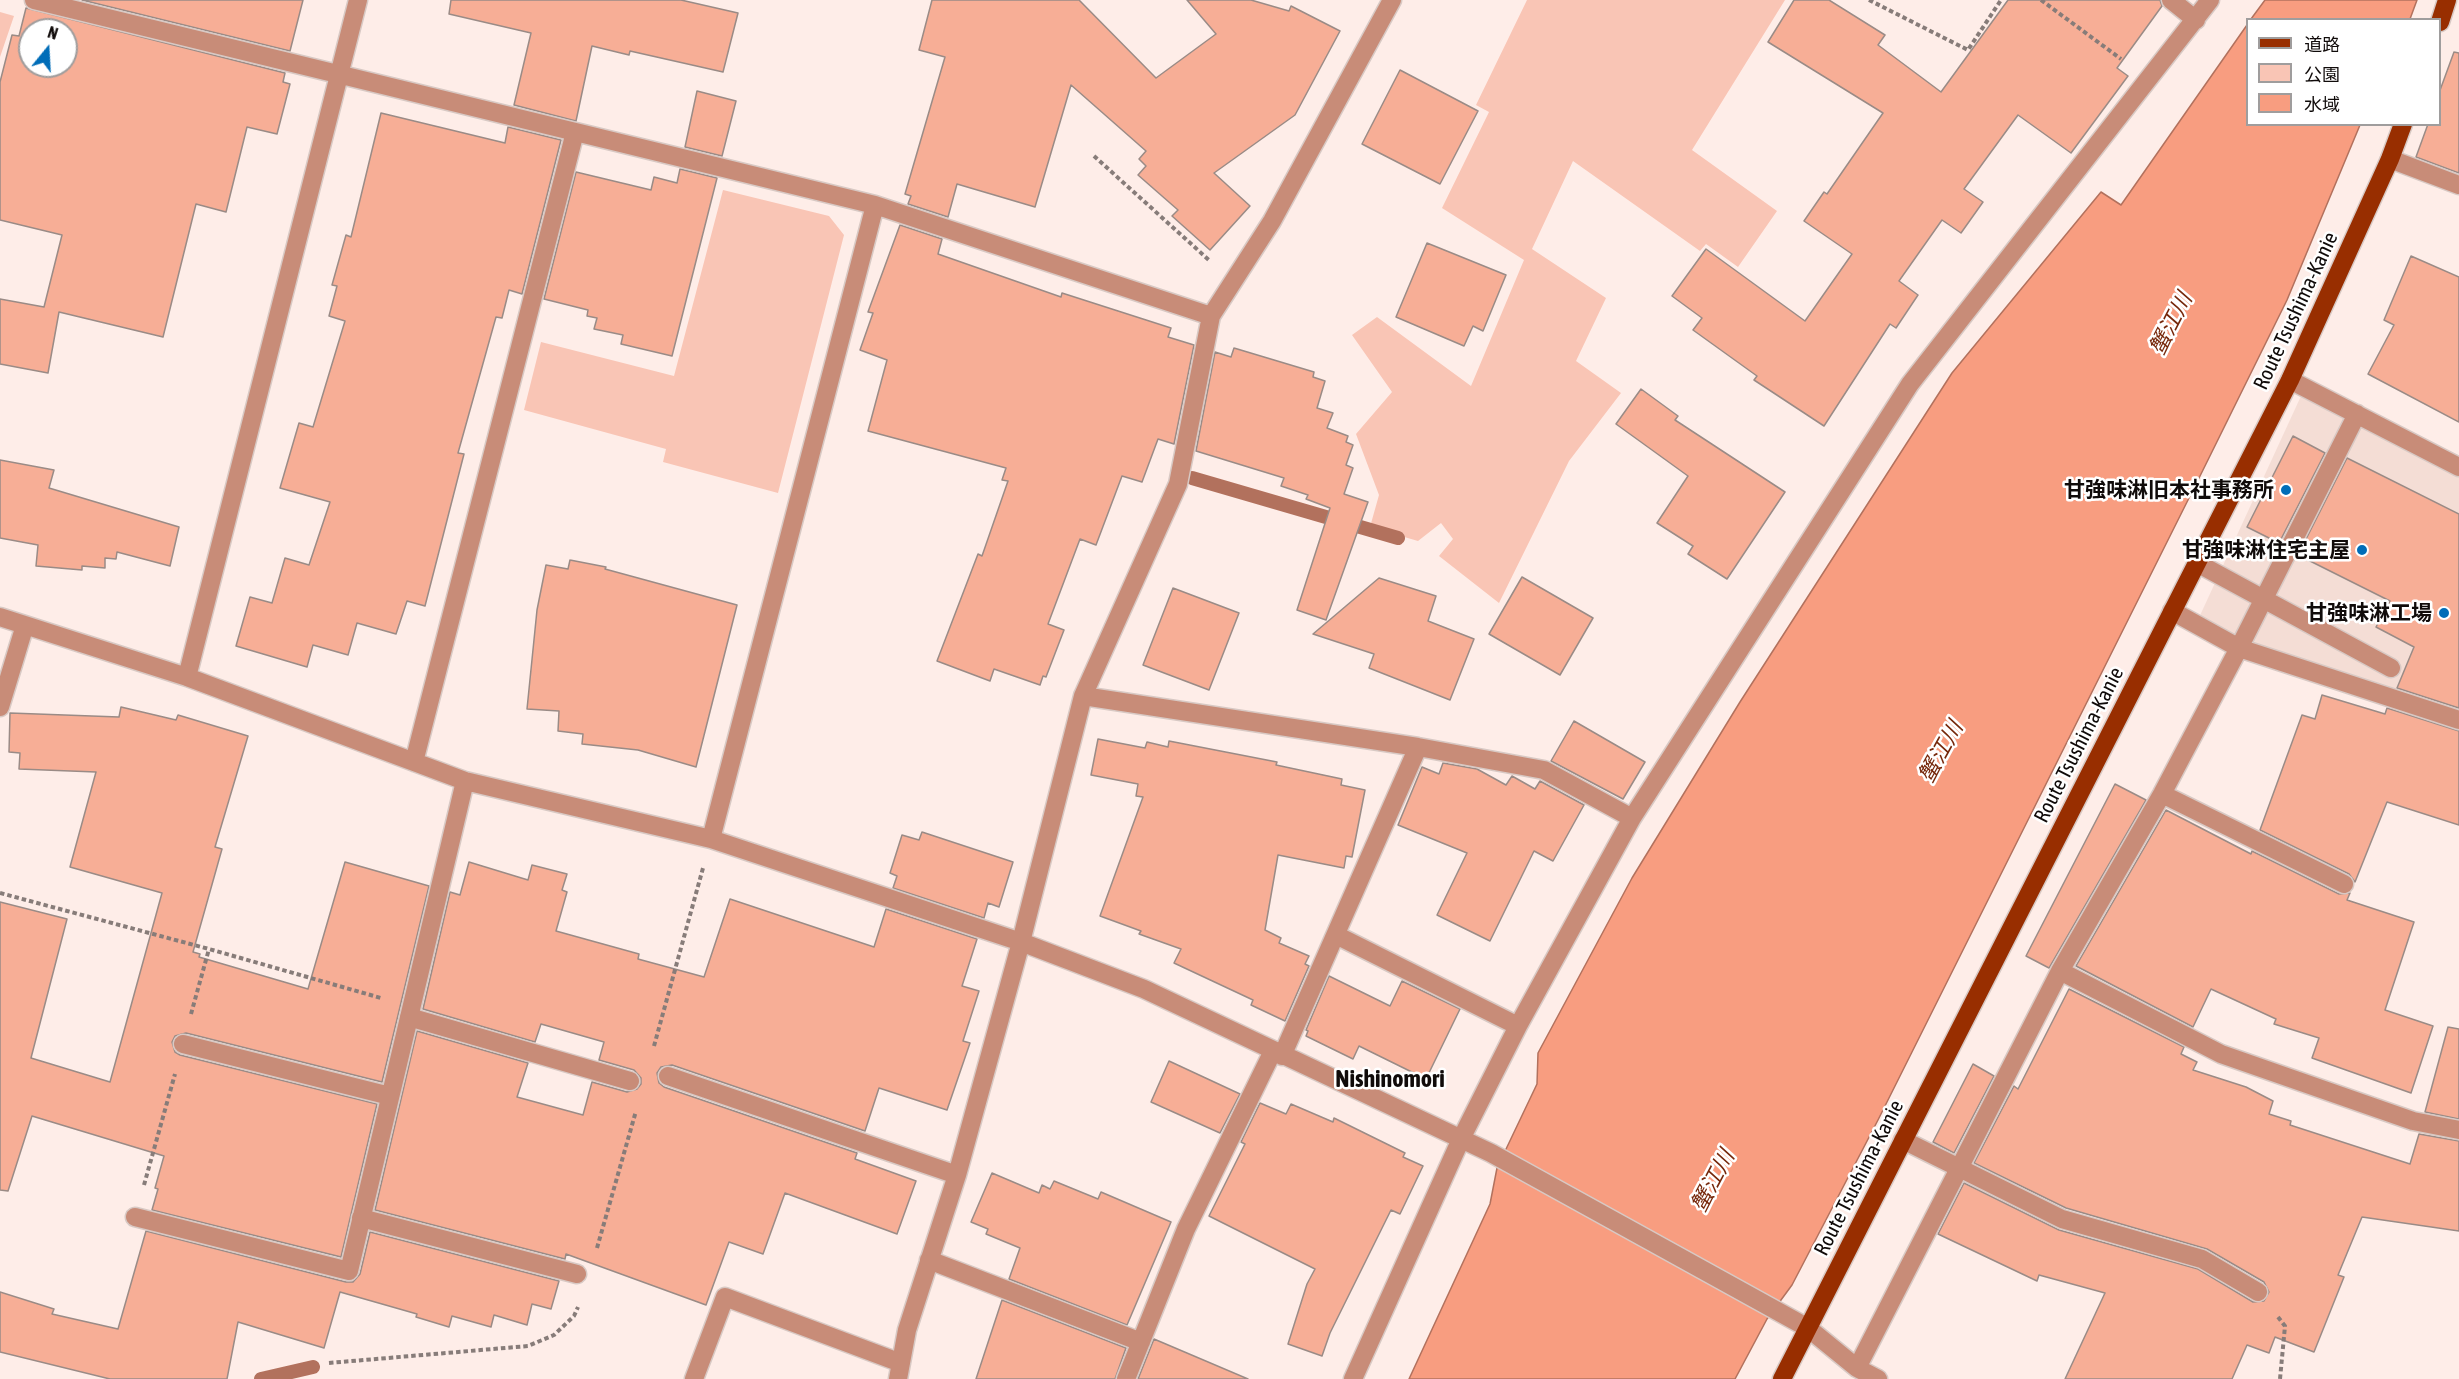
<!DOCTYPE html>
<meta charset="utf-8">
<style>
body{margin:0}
#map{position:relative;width:2459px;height:1379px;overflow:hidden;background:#feede8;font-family:"Asap Condensed","Noto Sans JP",sans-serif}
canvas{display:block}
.legend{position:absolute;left:2246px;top:18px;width:195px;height:108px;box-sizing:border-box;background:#fff;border:2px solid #9f9d9d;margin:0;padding:8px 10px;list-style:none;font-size:18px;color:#100b0a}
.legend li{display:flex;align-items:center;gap:12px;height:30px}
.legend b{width:30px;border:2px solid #9f9d9d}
.north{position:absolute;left:18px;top:18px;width:60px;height:60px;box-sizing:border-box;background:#fff;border:2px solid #9f9d9d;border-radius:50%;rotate:18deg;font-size:16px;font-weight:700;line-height:24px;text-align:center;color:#100b0a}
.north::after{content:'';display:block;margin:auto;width:21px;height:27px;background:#006db8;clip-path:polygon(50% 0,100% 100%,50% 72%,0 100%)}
</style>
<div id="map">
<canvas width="2459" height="1379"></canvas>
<ul class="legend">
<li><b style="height:8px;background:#982e00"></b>道路</li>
<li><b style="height:16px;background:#f9c5b5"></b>公園</li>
<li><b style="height:16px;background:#f89d80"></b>水域</li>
</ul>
<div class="north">N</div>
</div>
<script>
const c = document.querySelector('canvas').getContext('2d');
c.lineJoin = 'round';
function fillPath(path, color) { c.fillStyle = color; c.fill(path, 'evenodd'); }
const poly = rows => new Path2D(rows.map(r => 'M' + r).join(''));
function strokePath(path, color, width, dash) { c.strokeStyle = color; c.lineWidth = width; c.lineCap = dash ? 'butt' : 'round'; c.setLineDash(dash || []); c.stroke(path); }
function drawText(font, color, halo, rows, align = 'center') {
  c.font = font + ' "Asap Condensed","Noto Sans JP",sans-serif'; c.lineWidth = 5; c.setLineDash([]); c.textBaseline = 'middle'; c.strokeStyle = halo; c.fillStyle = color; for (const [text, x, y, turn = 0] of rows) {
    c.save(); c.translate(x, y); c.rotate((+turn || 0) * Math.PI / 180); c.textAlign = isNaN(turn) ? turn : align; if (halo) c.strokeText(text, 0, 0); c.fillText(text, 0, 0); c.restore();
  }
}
const built = poly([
 [2301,396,2459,477,2459,710,2231,639,2197,622]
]);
const green = poly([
 [1527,0,1785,0,1692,150,1777,211,1738,267,1706,244,1700,251,1573,161,1532,249,1606,298,1576,361,1621,393,1569,461,1499,603,1439,556,1453,539,1441,523,1418,541,1370,527,1379,495,1356,434,1392,392,1352,335,1377,317,1471,386,1524,260,1442,208,1489,112,1476,105],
 [0,12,14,16,0,57],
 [723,190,829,216,844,235,778,493,663,462,666,449,524,410,541,342,674,376]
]);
const water = poly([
 [2265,0,2417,0,2410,19,2251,19,2265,0],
 [2247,25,2248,124,2360,125,2287,300,2202,472,1878,1120,1792,1285,1767,1319,1735,1379,1409,1379,1490,1204,1497,1168,1537,1084,1538,1053,1632,878,1740,702,1952,373,2101,192,2121,205,2247,25]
]);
const stream = poly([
 [1192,478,1398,538],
 [261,1379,313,1367]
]);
const building = poly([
 [82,0,303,0,290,51,82,0],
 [451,0,681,0,738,13,723,72,630,51,629,55,592,46,576,121,514,105,531,33,449,14,451,0],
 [932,0,1079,0,1156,78,1216,34,1187,0,1251,0,1289,11,1291,6,1340,31,1295,115,1214,173,1250,206,1210,250,1172,216,1178,210,1138,175,1146,166,1139,159,1146,151,1071,85,1035,207,957,184,948,217,908,204,911,196,905,194,945,57,919,50,932,0],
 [1794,0,1829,0,1885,35,1878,45,1941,92,2008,0,2160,0,2162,6,2117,68,2128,76,2071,153,2018,115,1964,189,1983,202,1961,233,1942,220,1899,281,1918,295,1896,328,1890,324,1824,426,1754,380,1757,376,1693,330,1702,318,1672,296,1706,249,1805,321,1852,254,1804,221,1824,192,1827,194,1883,113,1768,42,1794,0],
 [26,8,285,73,283,82,290,84,277,134,247,127,226,212,196,204,163,337,59,312,48,373,0,364,0,299,44,307,62,235,0,220,0,82,12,35,19,36,26,8],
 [30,30,66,30,66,66,30,66,30,30],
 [2454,52,2459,53,2459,173,2416,157,2428,124,2439,124,2439,93,2454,52],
 [1400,70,1478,111,1440,184,1362,144,1400,70],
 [697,91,736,101,722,156,685,147,697,91],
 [381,113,505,143,508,127,561,140,522,294,509,290,502,318,496,317,458,453,464,454,425,606,407,601,396,634,357,623,348,655,313,645,307,667,236,646,250,597,272,603,285,558,309,565,330,502,280,488,299,423,313,427,345,321,329,316,337,286,332,285,346,235,351,237,381,113],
 [680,169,717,178,672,356,621,344,623,335,594,329,597,318,587,316,588,310,544,299,576,172,651,190,654,177,677,183,680,169],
 [900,225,942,239,938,254,1061,297,1062,293,1171,328,1168,337,1194,345,1174,444,1158,439,1142,482,1122,476,1096,545,1080,539,1048,624,1064,630,1046,677,1043,676,1040,685,994,669,990,681,937,661,978,554,982,556,1008,481,1002,480,1006,468,868,431,887,360,860,350,873,313,868,312,900,225],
 [1427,243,1506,275,1483,331,1473,326,1464,346,1396,317,1427,243],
 [2411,256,2459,277,2459,422,2368,374,2394,325,2384,320,2411,256],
 [1234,348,1314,372,1313,377,1325,381,1317,408,1333,413,1327,428,1348,436,1346,442,1353,445,1346,465,1353,468,1344,494,1368,502,1326,620,1297,610,1330,508,1306,499,1308,495,1281,486,1284,478,1196,451,1215,352,1231,357,1234,348],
 [1641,389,1678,416,1675,420,1785,492,1727,579,1688,554,1693,546,1657,523,1688,476,1616,424,1641,389],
 [2293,436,2325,453,2279,543,2247,527,2293,436],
 [2347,458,2459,514,2459,708,2397,688,2414,647,2376,627,2390,601,2298,555,2347,458],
 [0,460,54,470,49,488,179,527,170,566,117,552,116,559,105,558,105,568,82,566,82,570,36,566,38,545,0,538,0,460],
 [570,560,606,567,605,569,737,605,696,767,638,750,582,744,583,734,558,731,559,711,527,709,537,610,546,565,568,569,570,560],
 [1522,577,1593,618,1560,675,1489,634,1522,577],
 [1379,578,1436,596,1428,621,1474,639,1450,700,1369,668,1374,654,1313,634,1379,578],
 [1173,588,1239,613,1209,690,1143,665,1173,588],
 [2322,695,2385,714,2387,708,2459,731,2459,825,2387,802,2355,882,2349,874,2260,830,2302,715,2315,719,2322,695],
 [121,707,176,720,178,715,248,736,215,847,222,849,193,952,200,954,199,957,308,989,345,862,429,886,382,1082,186,1033,175,1036,172,1042,175,1052,180,1055,377,1104,341,1257,152,1210,158,1189,155,1188,164,1156,32,1116,8,1191,0,1190,0,902,67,919,31,1058,110,1082,162,893,70,867,96,772,19,769,20,753,9,752,10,713,119,717,121,707],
 [1574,721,1645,762,1623,799,1551,761,1574,721],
 [1098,739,1145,748,1147,742,1168,747,1169,741,1277,762,1276,765,1342,779,1341,785,1365,790,1352,857,1346,856,1344,868,1278,855,1265,930,1281,938,1279,943,1309,956,1305,964,1309,966,1285,1021,1251,1005,1253,1000,1174,963,1181,949,1139,934,1141,931,1100,916,1143,797,1136,796,1138,784,1091,775,1098,739],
 [1443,763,1477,769,1506,785,1512,776,1535,789,1540,781,1584,805,1553,861,1534,851,1490,941,1437,915,1467,853,1398,825,1422,767,1439,774,1443,763],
 [2115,784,2146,800,2049,968,2026,956,2115,784],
 [2166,810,2251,854,2252,851,2339,894,2350,893,2347,900,2414,922,2385,1010,2433,1026,2411,1093,2312,1058,2319,1038,2274,1024,2276,1019,2211,989,2193,1027,2076,966,2166,810],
 [922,832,1013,862,999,907,988,903,984,918,893,888,897,876,890,873,902,835,919,840,922,832],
 [469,862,528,880,532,865,567,874,562,890,567,892,556,931,639,954,638,959,704,977,730,899,874,947,886,909,977,939,962,986,979,991,963,1041,970,1043,947,1110,879,1088,865,1131,672,1065,661,1067,657,1073,659,1083,664,1087,857,1153,855,1159,916,1181,897,1234,785,1193,763,1254,729,1242,706,1305,566,1254,565,1259,375,1210,417,1031,528,1063,517,1097,583,1115,592,1082,627,1092,637,1089,641,1084,641,1078,634,1070,599,1060,604,1042,541,1024,535,1042,423,1009,450,892,460,895,469,862],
 [1329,976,1390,1006,1402,981,1460,1009,1426,1079,1359,1046,1353,1059,1306,1036,1308,1031,1306,1030,1329,976],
 [2069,989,2184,1047,2181,1054,2197,1062,2193,1070,2246,1087,2273,1101,2269,1114,2291,1121,2290,1125,2410,1164,2419,1134,2459,1141,2459,1231,2362,1217,2338,1275,2344,1277,2314,1352,2275,1337,2269,1353,2247,1345,2232,1379,2065,1379,2105,1293,2039,1275,2037,1281,1938,1234,1964,1183,2059,1230,2198,1269,2253,1302,2264,1301,2269,1292,2264,1282,2207,1249,2066,1208,1974,1163,2014,1086,2018,1089,2069,989],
 [2448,1027,2459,1029,2459,1119,2425,1112,2448,1027],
 [1169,1061,1240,1094,1220,1133,1151,1102,1169,1061],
 [1973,1064,1994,1076,1954,1153,1933,1142,1973,1064],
 [1260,1103,1286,1114,1291,1104,1333,1122,1334,1118,1405,1153,1403,1157,1423,1166,1400,1214,1391,1210,1330,1333,1322,1356,1288,1344,1307,1284,1315,1269,1209,1216,1245,1144,1241,1142,1260,1103],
 [992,1173,1039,1193,1042,1185,1050,1189,1054,1181,1098,1199,1101,1192,1171,1222,1127,1325,1009,1279,1020,1248,986,1234,988,1229,971,1222,992,1173],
 [146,1231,346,1282,353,1282,360,1274,370,1232,559,1281,551,1309,532,1304,527,1325,494,1315,491,1327,452,1316,449,1327,416,1317,417,1314,340,1292,324,1348,238,1322,227,1379,110,1379,0,1352,0,1292,54,1309,52,1314,118,1329,146,1231],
 [1002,1300,1126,1348,1115,1379,976,1379,1002,1300],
 [1154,1339,1248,1379,1138,1379,1154,1339]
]);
const path = poly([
 [1869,0,1968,50,2001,0],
 [2041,0,2121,59],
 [1094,156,1210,261],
 [0,893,209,949,381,998],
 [191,1014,209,949],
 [654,1046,703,868],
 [144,1185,175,1074],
 [597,1248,636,1111],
 [2278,1317,2285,1326,2280,1379],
 [329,1363,528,1346,554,1335,574,1316,578,1307]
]);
const minor = poly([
 [34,0,875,205,1211,316],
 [2171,0,2196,20],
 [2390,159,2459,185],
 [2290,380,2459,467],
 [2197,563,2391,668],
 [2172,611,2239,648,2459,720],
 [0,617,187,677,465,781,711,839,1021,942,1144,989,1491,1153,1808,1328,1857,1368,1878,1379],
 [187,677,358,0],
 [1083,696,1418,747,1544,770,1632,818],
 [0,707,25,625],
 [414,762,575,132],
 [2162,794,2344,884],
 [711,839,875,205],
 [1336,935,1518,1026],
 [2060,971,2221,1054,2413,1121,2459,1130],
 [409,1017,630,1081],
 [183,1044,390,1096],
 [1282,1056,1418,747],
 [668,1076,957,1175],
 [1903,1140,2062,1219,2202,1259,2258,1292],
 [135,1217,349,1271,465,781],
 [361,1218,577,1274],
 [929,1260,1141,1342],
 [1857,1368,2060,971,2162,794,2239,648,2357,414],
 [694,1379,725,1297,901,1363],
 [898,1379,907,1330,957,1175,1021,942,1083,696,1178,484,1211,316,1272,221,1392,0],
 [1126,1379,1186,1229,1273,1051],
 [1353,1379,1461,1139,1518,1026,1632,818,1910,384,2210,0]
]);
const major = poly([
 [2440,22,2447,0],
 [1782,1379,2290,380,2390,159,2403,124]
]);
const markers = [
 [2286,490,6,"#006db8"],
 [2362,550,6,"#006db8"],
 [2444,613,6,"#006db8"]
];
const streetNames = [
 ["Route Tsushima-Kanie",2296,311,-65],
 ["Route Tsushima-Kanie",2079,745,-63],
 ["Route Tsushima-Kanie",1859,1178,-63]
];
const poiNames = [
 ["甘強味淋旧本社事務所",2274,490],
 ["甘強味淋住宅主屋",2350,550],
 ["甘強味淋工場",2432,613]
];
const waterNames = [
 ["蟹江川",2171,324,-63],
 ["蟹江川",1941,752,-61],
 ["蟹江川",1713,1181,-62]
];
const quarterNames = [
 ["Nishinomori",1390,1079]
];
fillPath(built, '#f4ddd5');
fillPath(green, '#f9c5b5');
fillPath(water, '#f89d80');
strokePath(water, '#b2715d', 1.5);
strokePath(stream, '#b2715d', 14);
fillPath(building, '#f7ae96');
strokePath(building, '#9a8b86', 1.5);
strokePath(minor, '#d8c9c4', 21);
strokePath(major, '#d8c9c4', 21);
strokePath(path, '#877c79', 4, [4.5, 3]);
strokePath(minor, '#c88c78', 18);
strokePath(major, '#982e00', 18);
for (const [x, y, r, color] of markers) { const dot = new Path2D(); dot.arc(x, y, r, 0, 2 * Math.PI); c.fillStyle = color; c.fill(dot); strokePath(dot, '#fff', 2); }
drawText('21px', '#100b0a', '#fff', streetNames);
drawText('bold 21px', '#100b0a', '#fff', poiNames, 'right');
drawText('italic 22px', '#76270a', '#fff', waterNames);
drawText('bold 24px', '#100b0a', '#fff', quarterNames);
</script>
